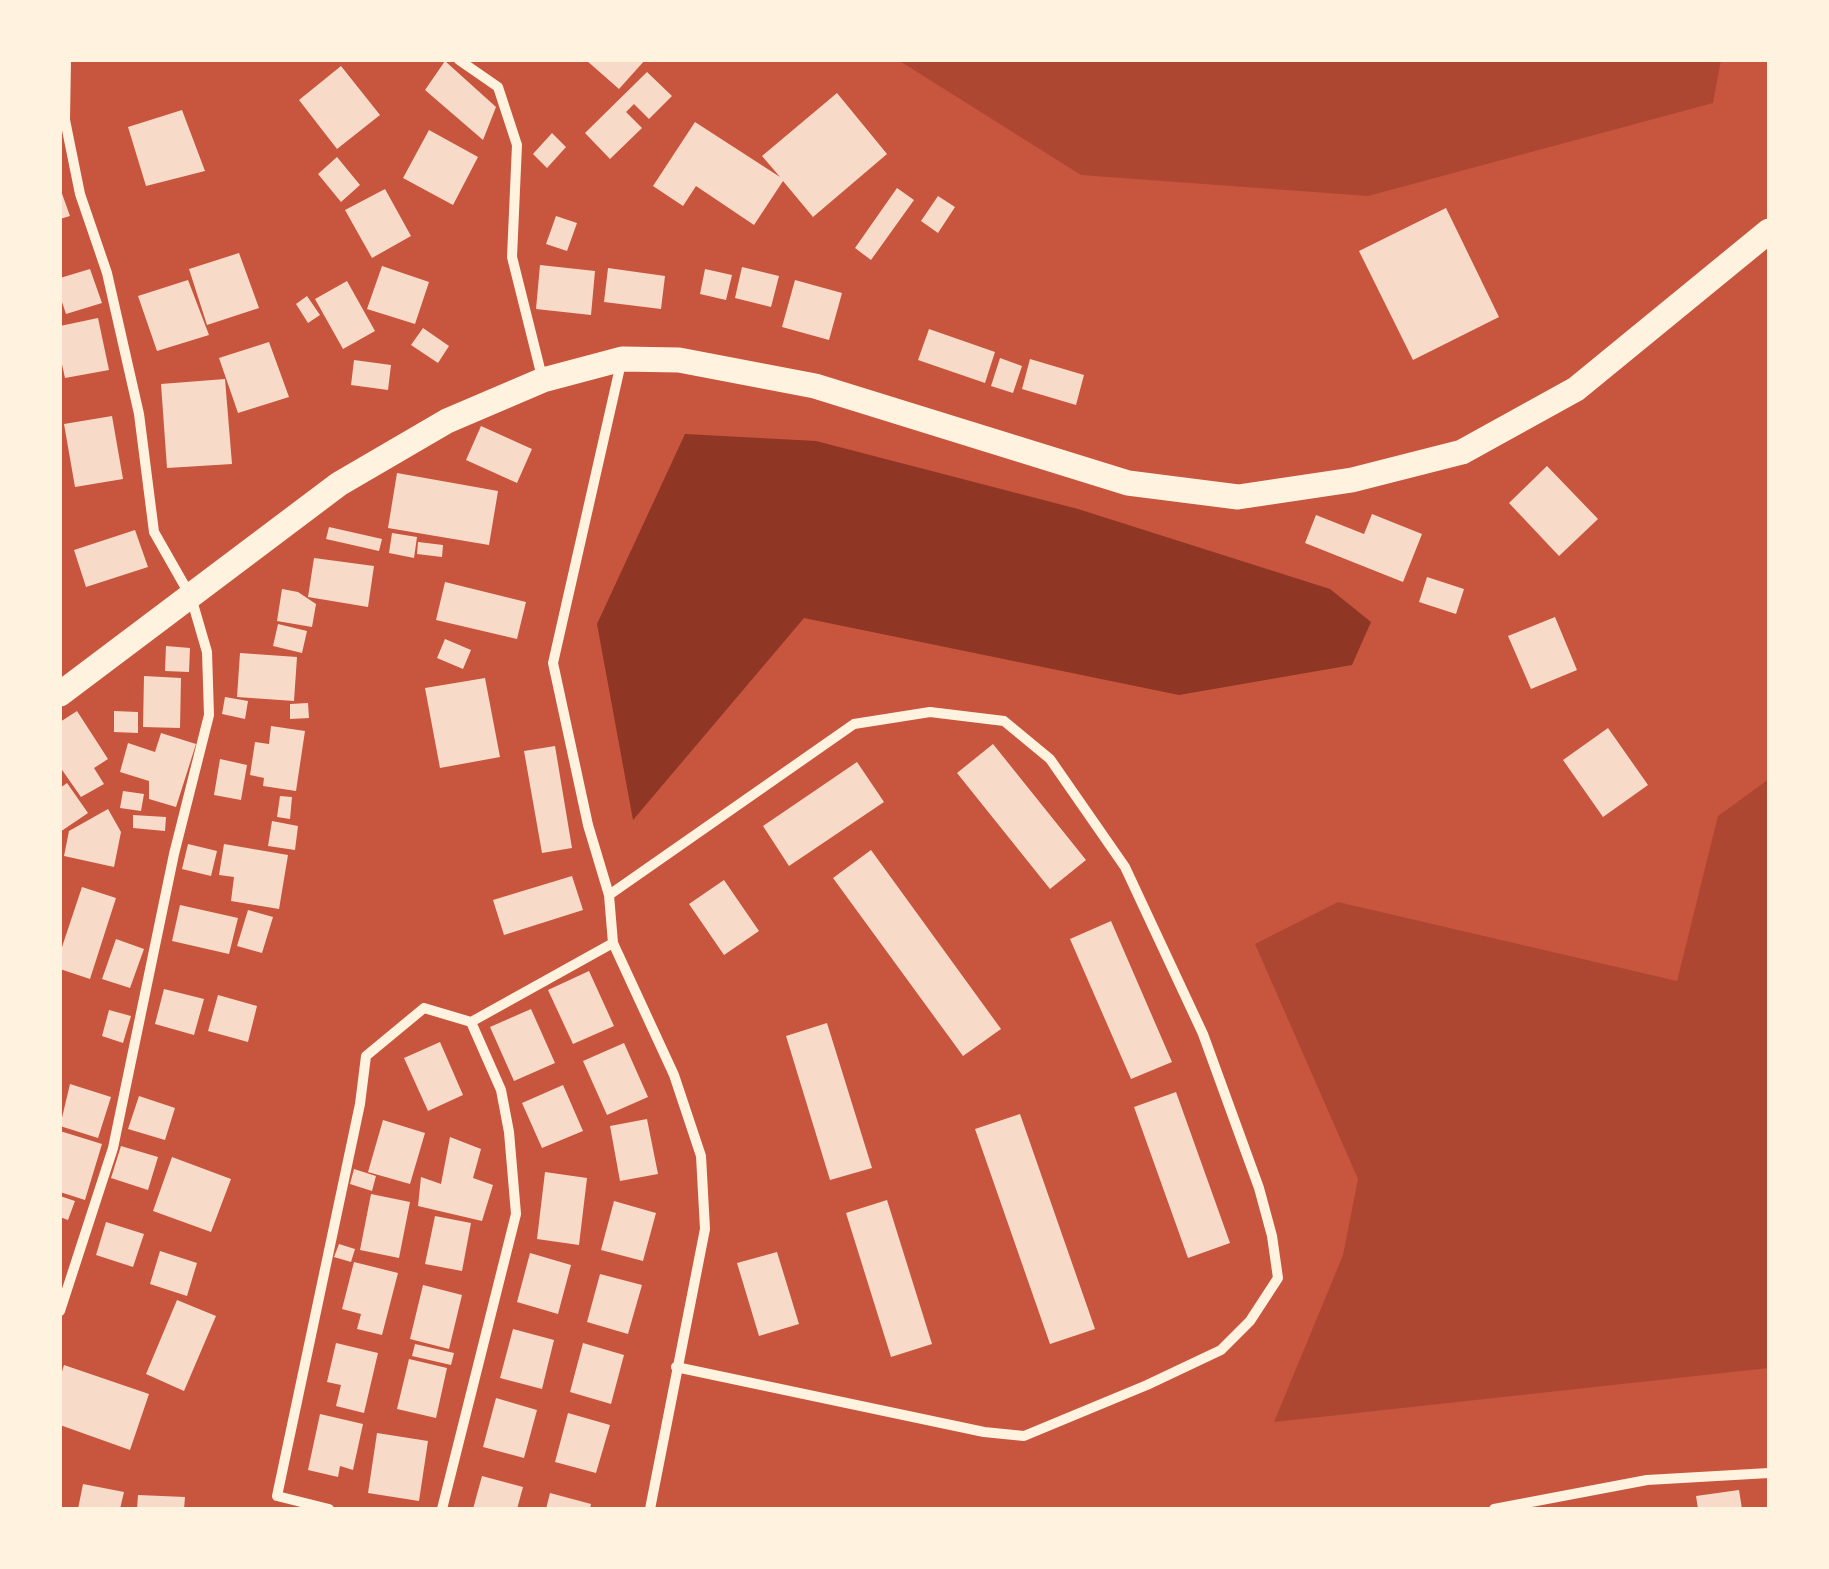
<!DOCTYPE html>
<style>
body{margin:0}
#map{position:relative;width:1829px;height:1569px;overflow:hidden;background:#c8553d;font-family:Manrope,sans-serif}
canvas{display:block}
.frame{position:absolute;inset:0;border:62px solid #fff3e0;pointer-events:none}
</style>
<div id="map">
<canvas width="1829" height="1569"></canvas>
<div class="frame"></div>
</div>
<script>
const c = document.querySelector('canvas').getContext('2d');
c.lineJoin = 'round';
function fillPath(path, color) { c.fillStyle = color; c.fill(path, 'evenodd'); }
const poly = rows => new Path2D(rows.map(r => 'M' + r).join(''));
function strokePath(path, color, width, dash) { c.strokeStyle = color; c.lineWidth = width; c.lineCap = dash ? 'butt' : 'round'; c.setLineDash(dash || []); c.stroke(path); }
const green = poly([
 [898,60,1721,60,1713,103,1368,196,1081,175],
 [1769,779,1769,1368,1274,1422,1343,1255,1358,1179,1255,944,1338,902,1677,981,1718,816]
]);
const water = poly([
 [685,434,816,441,1078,509,1330,589,1371,622,1352,665,1179,695,804,618,633,820,597,624]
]);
const building = poly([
 [586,60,645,60,619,89],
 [445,61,496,107,483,140,425,90],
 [341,66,380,115,337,149,299,100],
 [647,72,672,96,649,119,634,104,626,112,642,128,610,159,585,133],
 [837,93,887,154,813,217,783,181,754,225,696,186,683,206,653,186,695,122,780,177,762,156],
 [182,110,205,171,146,186,128,127],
 [429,130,478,157,453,205,403,178],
 [552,133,566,147,547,168,533,154],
 [337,157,360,185,341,202,318,174],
 [60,188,70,216,60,219],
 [897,188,914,200,871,260,855,248],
 [385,189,411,236,372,258,345,210],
 [938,196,955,207,938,233,921,221],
 [1446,208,1499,317,1413,360,1359,251],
 [556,216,577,223,567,251,546,244],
 [239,253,259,308,207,325,189,269],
 [540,265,595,271,591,315,536,309],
 [382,266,429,282,415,324,367,309],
 [742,267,779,276,771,307,735,298],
 [608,268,665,276,661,309,604,302],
 [90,269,102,303,66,314,60,296,60,278],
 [705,269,732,275,726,300,700,294],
 [188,280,209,335,157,351,138,296],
 [795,280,842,293,829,340,782,327],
 [347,281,375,331,343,349,315,299],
 [307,296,320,315,308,323,296,304],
 [98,318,109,370,65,378,60,355,60,326],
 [423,328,449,346,438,363,411,345],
 [929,329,995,352,985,383,918,360],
 [269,342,289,397,238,413,219,358],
 [1000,358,1022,366,1013,393,991,386],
 [1030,359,1084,375,1076,405,1022,389],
 [354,360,391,365,388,390,351,385],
 [225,379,232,464,167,468,161,384],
 [112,416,123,479,75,487,64,424],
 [481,426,532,449,517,483,466,460],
 [1547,466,1598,519,1559,556,1509,503],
 [397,473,498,491,489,545,388,528],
 [1372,514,1422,534,1403,582,1305,543,1316,515,1364,534],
 [329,527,382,539,379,551,326,539],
 [135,530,148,567,86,587,74,550],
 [392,533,417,537,414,558,389,553],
 [418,542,443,545,442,557,417,554],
 [314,558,374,566,368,607,308,597],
 [1427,577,1464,589,1456,614,1419,602],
 [445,582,526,602,517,639,436,620],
 [282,589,298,592,316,604,312,627,277,621],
 [1555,617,1577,670,1531,689,1508,636],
 [278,624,307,631,302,653,273,646],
 [445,639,471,650,463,669,437,658],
 [166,646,190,648,189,672,165,671],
 [240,653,297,657,294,701,237,697],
 [144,676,181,678,180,728,143,727],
 [485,678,500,757,440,768,425,688],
 [225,697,248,701,245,719,222,714],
 [308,703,309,718,290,719,290,704],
 [77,711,108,759,94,768,104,784,81,797,60,767,60,722],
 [114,711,138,712,138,733,114,732],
 [271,726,305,731,296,791,263,786,264,778,250,775,255,742,269,744],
 [1608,728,1648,785,1603,817,1563,760],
 [161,733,196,744,176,807,149,799,149,781,120,772,128,743,155,752],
 [993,744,1086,860,1050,889,957,773],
 [555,746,572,848,542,853,524,751],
 [220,759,247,765,241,800,214,795],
 [857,762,884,802,789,866,763,826],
 [67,783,88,813,60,832,60,788],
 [123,791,144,794,141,811,120,808],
 [280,796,292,797,290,819,277,817],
 [108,809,121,832,114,867,64,856,69,831],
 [133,815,166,817,165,831,133,828],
 [272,821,298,826,295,850,268,846],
 [188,844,217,851,211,876,182,869],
 [224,844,288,855,279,909,231,901,234,877,219,875],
 [871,850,1001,1029,963,1056,833,878],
 [572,876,583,910,504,935,493,900],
 [724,880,759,931,724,955,689,904],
 [82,887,116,898,90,979,60,969,60,953],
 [180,905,238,918,229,954,172,941],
 [248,910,273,917,262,953,237,946],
 [1111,921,1172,1062,1131,1079,1070,939],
 [116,939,144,949,130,988,102,979],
 [589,971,614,1026,573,1044,548,990],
 [164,989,204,999,194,1035,155,1024],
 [218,995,257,1006,248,1042,208,1031],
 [531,1009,555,1063,514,1081,490,1027],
 [109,1010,131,1016,123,1043,102,1036],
 [827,1023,872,1168,830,1180,786,1036],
 [440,1042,463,1095,428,1111,404,1058],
 [624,1043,648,1097,607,1115,583,1061],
 [70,1084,111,1097,98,1138,60,1126],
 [563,1085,583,1131,542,1148,522,1103],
 [1176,1092,1230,1243,1188,1258,1134,1107],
 [139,1096,175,1108,165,1140,128,1129],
 [1020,1114,1095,1329,1050,1344,975,1129],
 [647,1119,658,1174,620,1181,610,1126],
 [383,1120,425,1133,410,1184,368,1172],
 [60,1131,102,1144,85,1200,60,1192],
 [450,1137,481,1149,473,1178,493,1185,482,1221,418,1206,421,1177,441,1184],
 [121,1146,158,1157,148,1190,111,1178],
 [172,1157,231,1179,211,1232,153,1211],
 [354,1169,376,1176,372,1191,350,1184],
 [545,1172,587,1178,579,1245,537,1239],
 [371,1194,410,1202,399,1258,360,1250],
 [60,1196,75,1201,68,1220,60,1217],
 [887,1200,932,1344,891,1357,846,1213],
 [614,1201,656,1213,643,1261,601,1250],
 [435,1216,471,1223,462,1271,425,1264],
 [106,1222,144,1234,133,1267,96,1255],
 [339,1244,355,1249,351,1262,334,1257],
 [160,1251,197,1263,187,1296,150,1284],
 [777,1252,799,1324,759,1336,737,1263],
 [530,1253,571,1265,558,1314,517,1302],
 [354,1262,398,1273,382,1335,357,1329,361,1314,342,1309],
 [600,1274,642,1285,628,1334,587,1322],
 [423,1285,462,1295,449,1349,410,1339],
 [177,1300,216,1316,184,1391,146,1374],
 [513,1329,554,1340,542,1389,500,1378],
 [336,1343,378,1353,364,1413,336,1406,341,1385,327,1382],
 [583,1343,624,1355,611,1404,570,1392],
 [415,1344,454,1353,451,1365,412,1356],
 [409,1359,447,1368,436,1418,397,1409],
 [64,1365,149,1394,130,1450,60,1425,60,1378],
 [496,1398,537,1410,524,1458,483,1447],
 [568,1413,610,1425,596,1473,555,1462],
 [320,1414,363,1424,353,1470,340,1466,338,1477,308,1470],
 [377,1433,428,1441,419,1501,368,1493],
 [482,1476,523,1487,517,1509,473,1509],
 [83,1484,124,1492,120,1509,78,1509],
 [1739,1490,1742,1509,1698,1509,1696,1496],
 [550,1493,591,1504,590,1509,546,1509],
 [138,1495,185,1497,184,1509,137,1509]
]);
const minor = poly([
 [459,60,498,87,517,145,512,257,542,377],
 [621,363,553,663,588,825,609,895,613,943,674,1075,701,1156,705,1229,650,1509],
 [609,895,854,724,930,712,1004,721,1050,759,1125,867,1203,1034,1259,1188,1272,1236,1278,1278,1250,1321,1221,1350,1147,1385,1024,1436,984,1432,676,1367],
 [60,1311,113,1148,174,854,209,715,207,652,191,597,154,532,139,414,107,273,80,194,65,120,66,60],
 [329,1509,277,1496,360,1104,366,1056,424,1008,471,1022,613,943],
 [442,1509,516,1214,509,1132,501,1090,471,1022],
 [1494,1509,1647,1480,1769,1473]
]);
const primary = poly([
 [60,694,339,484,447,421,543,380,622,359,679,360,815,386,1128,483,1238,497,1352,480,1462,452,1576,389,1769,231]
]);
fillPath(green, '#ae4732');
fillPath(water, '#8f3625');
fillPath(building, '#f7dbc8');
strokePath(minor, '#fff3e0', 10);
strokePath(primary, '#fff3e0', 25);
</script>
